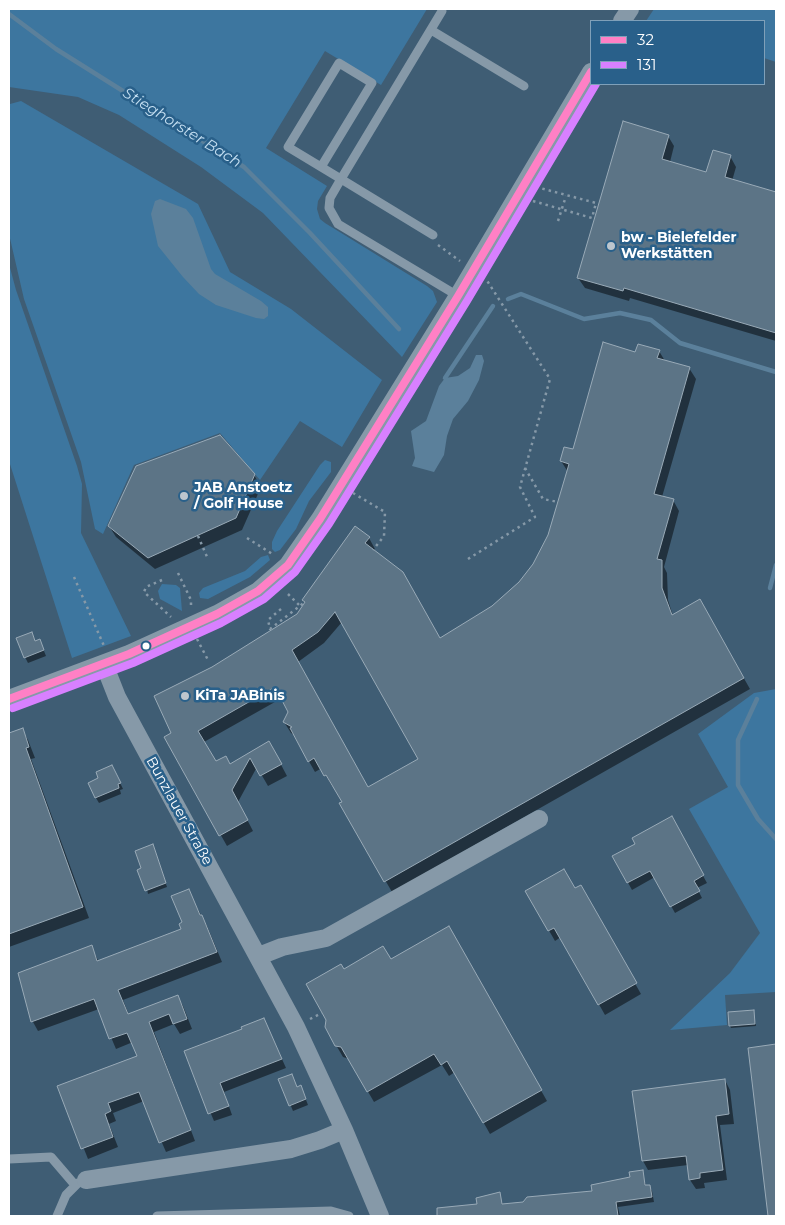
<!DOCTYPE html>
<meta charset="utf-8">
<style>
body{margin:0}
#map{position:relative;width:785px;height:1225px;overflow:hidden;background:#3f5d74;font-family:Montserrat,sans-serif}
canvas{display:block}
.frame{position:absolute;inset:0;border:10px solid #fff;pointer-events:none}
.legend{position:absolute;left:590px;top:20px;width:175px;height:65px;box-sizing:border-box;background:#29608a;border:1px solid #7fa0b9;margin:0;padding:6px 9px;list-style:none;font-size:15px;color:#fff}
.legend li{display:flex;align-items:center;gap:10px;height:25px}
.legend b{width:25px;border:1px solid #7fa0b9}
</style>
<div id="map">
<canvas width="785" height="1225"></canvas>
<div class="frame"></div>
<ul class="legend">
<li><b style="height:6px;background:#ff80c5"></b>32</li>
<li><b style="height:6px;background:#d880ff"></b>131</li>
</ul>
</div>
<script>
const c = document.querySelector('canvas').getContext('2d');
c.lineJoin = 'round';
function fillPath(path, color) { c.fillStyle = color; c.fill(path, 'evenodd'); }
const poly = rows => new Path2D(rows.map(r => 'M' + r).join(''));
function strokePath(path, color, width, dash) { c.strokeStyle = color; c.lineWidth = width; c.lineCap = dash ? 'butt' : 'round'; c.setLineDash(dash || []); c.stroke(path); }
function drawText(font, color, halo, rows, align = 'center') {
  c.font = font + ' Montserrat,sans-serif'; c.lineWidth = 5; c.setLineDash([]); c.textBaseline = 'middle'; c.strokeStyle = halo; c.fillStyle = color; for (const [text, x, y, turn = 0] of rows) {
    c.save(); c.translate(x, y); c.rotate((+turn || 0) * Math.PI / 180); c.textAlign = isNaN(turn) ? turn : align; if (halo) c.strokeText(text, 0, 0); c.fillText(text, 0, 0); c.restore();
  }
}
const green = poly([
 [9,9,427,9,381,85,325,51,266,148,327,186,318,201,317,209,320,219,325,223,427,286,433,291,437,302,402,357,263,213,201,167,119,115,78,97,9,87],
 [654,9,776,9,776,62,764,58,764,21,646,21],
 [21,101,198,204,230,272,291,309,382,380,342,447,300,421,260,480,220,433,134,465,103,534,95,529,81,462,24,299,9,234,10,104],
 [9,264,16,290,77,466,82,484,81,533,131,636,72,658,9,461],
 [325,460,331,462,331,472,309,501,296,529,280,550,275,552,272,549,272,542,277,531,320,465],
 [268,555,270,560,250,577,208,599,200,598,199,593,203,588,245,571,261,557],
 [162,584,176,585,180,588,182,611,160,599,158,591],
 [776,689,776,992,725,995,727,1025,670,1030,730,973,760,933,689,809,728,787,698,734,754,693]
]);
const water = poly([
 [160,199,186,209,193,218,211,269,215,274,261,301,268,307,268,316,264,319,256,318,216,305,199,294,183,277,158,246,151,214,155,201],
 [476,355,482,355,484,361,479,380,468,401,453,419,447,436,444,455,434,472,412,466,415,458,411,431,426,421,439,386,445,378,458,376,470,368]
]);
const shadow = poly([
 [668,136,674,146,670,162,707,174,730,156,736,167,732,181,776,194,776,341,630,298,629,301,585,288,578,278],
 [659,351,665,361,689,368,696,379,662,497,673,500,679,511,664,567,667,573,668,600,673,616,700,601,750,689,392,892,341,804,343,802,333,785,332,786,322,768,315,772,294,735,291,733,284,722,290,712,282,698,204,742,215,763,230,765,269,742,287,776,268,786,257,767,238,802,253,831,227,846,165,737,172,733,213,668,298,615,305,603,303,600,369,538,375,549,373,551,440,639,479,617,506,597,534,565,549,535,568,472,561,461,574,450,636,353],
 [342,622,419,759,367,788,298,662,324,643],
 [254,475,261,487,242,530,155,569,116,537,109,526],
 [31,634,36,642,42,646,46,656,28,663,25,657],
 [22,729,28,740,35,758,31,759,89,918,9,947,9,734],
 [115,772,123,789,120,790,121,794,99,803,96,798],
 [671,818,707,883,697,888,702,898,675,913,655,877,632,890,614,857,637,844],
 [154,850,167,887,148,894,143,869],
 [580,887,641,994,605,1015,561,937,555,941,527,892,574,890],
 [188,891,207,926,222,962,123,1000,129,1015,178,997,183,1006,192,1029,180,1034,174,1024,154,1032,195,1141,166,1152,144,1101,113,1113,116,1121,109,1124,118,1147,88,1159,59,1086,139,1056,133,1042,116,1049,99,1009,38,1031,33,1022,19,974,91,947,99,962,182,930],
 [449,928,547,1101,490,1134,455,1072,449,1076,442,1065,374,1102,349,1059,343,1057,336,1045,344,971,390,961],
 [753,1012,756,1026,731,1028,730,1026],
 [268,1028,286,1068,224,1092,232,1115,214,1121,185,1052,243,1030],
 [776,1046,776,1213,773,1213,749,1049],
 [280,1080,303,1092,308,1105,293,1111],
 [725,1080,730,1090,734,1124,720,1125,727,1180,704,1183,705,1188,696,1189,690,1180,688,1165,648,1170,643,1161],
 [642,1172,646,1186,649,1186,652,1191,654,1202,618,1207,620,1216,448,1216,479,1205,499,1194,503,1205,524,1203,594,1192]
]);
const stream = poly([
 [9,14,56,49,244,167,310,233,399,329],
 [508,299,521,294,584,319,620,313,651,320,680,343,776,372],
 [445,378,493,306],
 [770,588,776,565],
 [757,699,738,740,738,785,758,819,776,839]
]);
const building = poly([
 [623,121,669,135,662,159,706,172,713,150,731,155,725,177,776,192,776,333,624,288,623,291,577,278,623,121],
 [603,342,635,352,638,344,660,350,657,358,690,367,654,494,674,499,657,559,662,560,662,588,672,615,700,599,744,678,384,882,339,803,342,802,326,775,324,776,314,758,308,762,290,728,292,727,283,722,288,712,275,687,198,731,216,761,226,756,230,764,269,741,282,764,260,776,250,758,232,790,248,820,219,836,164,737,171,733,154,696,212,667,297,614,305,602,302,600,355,526,370,537,365,543,403,572,440,638,492,606,519,582,533,564,548,535,569,464,560,461,564,447,573,449,603,342],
 [335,612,418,759,368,787,292,650,318,632,335,612],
 [220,435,255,474,236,518,148,558,108,526,136,466,220,435],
 [32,632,35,641,40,639,44,650,24,658,16,638,32,632],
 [23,728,29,747,26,748,83,907,9,934,9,733,23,728],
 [112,765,121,783,118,784,119,788,95,798,88,783,98,778,96,772,112,765],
 [672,816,704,875,694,881,700,891,670,907,650,871,627,883,612,856,635,844,632,838,672,816],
 [153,844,166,883,145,891,137,870,141,868,135,851,153,844],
 [564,869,575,888,581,885,637,983,598,1005,554,928,548,931,525,891,564,869],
 [189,889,200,915,202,915,217,952,118,990,128,1014,178,995,187,1019,173,1024,169,1014,149,1022,191,1130,159,1143,139,1092,108,1103,111,1111,105,1114,113,1137,81,1149,57,1086,137,1056,127,1033,109,1039,94,999,31,1022,18,973,92,945,97,961,181,929,179,924,182,922,171,896,189,889],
 [449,926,542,1090,483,1123,447,1061,441,1065,434,1054,367,1092,341,1047,335,1046,325,1027,326,1020,306,984,341,964,344,969,383,946,391,959,449,926],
 [754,1010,755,1024,729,1026,728,1012,754,1010],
 [264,1018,282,1059,220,1083,229,1106,208,1114,184,1051,242,1029,241,1027,264,1018],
 [776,1044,776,1216,768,1216,748,1048,776,1044],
 [292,1074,297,1087,301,1085,306,1099,289,1106,278,1079,292,1074],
 [725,1079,729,1114,716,1116,723,1170,700,1173,700,1178,689,1180,686,1156,642,1161,632,1091,725,1079],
 [643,1170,645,1185,650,1185,652,1197,616,1202,618,1216,437,1216,437,1208,477,1204,476,1198,500,1192,502,1204,523,1202,527,1197,592,1191,591,1185,630,1177,629,1172,643,1170]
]);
const path = poly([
 [533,201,592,218,596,203,540,188],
 [558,221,566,196],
 [438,245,460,261],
 [525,468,543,499,558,502],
 [353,493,385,512,384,536,373,550],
 [198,536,208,559],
 [247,538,274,555],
 [468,559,535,517,520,487,550,379,486,279],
 [178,573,191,600,191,609],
 [74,577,104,646],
 [162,580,146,587,144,592,171,617],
 [288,594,299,605],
 [281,609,268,620,270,629,305,602],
 [197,639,208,660],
 [310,1019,322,1013]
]);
const service = poly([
 [431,30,524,86],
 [321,167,372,83,339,63,288,147,341,179,442,11],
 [433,235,341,179,330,198,329,208,338,224,458,296],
 [9,1159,51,1157,75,1185],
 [57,1216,66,1195,78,1183],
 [157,1216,331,1211,349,1216]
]);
const minor = poly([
 [622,21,630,9],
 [104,664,117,697,296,1027,344,1130,380,1216],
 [9,699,129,654,217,614,258,591,288,565,320,519,458,296,591,72],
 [259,956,282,947,326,938,539,819],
 [86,1180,291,1149,320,1140,344,1130]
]);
const bus1 = poly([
 [9,699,129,654,217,614,258,591,288,565,320,519,458,296,591,72]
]);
const bus2 = poly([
 [13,708,133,663,221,623,264,599,295,572,329,524,467,301,596,84]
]);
const markers = [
 [611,246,5,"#bcc6ce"],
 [184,496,5,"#bcc6ce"],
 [146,646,4.5,"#fff"],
 [185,696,5,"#bcc6ce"]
];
const poiNames = [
 ["bw - Bielefelder",621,238],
 ["Werkstätten",621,254],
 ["JAB Anstoetz",194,488],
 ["/ Golf House",194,504],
 ["KiTa JABinis",195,696]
];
const streetNames = [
 ["Bunzlauer Straße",179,811,61]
];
const waterNames = [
 ["Stieghorster Bach",182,128,32]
];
fillPath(green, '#3d769f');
fillPath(water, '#5b809b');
fillPath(shadow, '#0007');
strokePath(stream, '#5b809b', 4.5);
fillPath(building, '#5c7486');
strokePath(building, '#99aab7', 1);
strokePath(path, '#8699a8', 2.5, [2.5, 4]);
strokePath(service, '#8699a8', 9);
strokePath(minor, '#8699a8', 18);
strokePath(bus1, '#ff80c5', 8);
strokePath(bus2, '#d880ff', 8);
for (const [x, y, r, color] of markers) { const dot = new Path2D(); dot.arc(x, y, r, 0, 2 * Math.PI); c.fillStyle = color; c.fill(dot); strokePath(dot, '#29608a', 2); }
drawText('bold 14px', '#fff', '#29608a', poiNames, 'left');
drawText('14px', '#fff', '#29608a', streetNames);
drawText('italic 15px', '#c2ddf0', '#29608a', waterNames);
</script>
